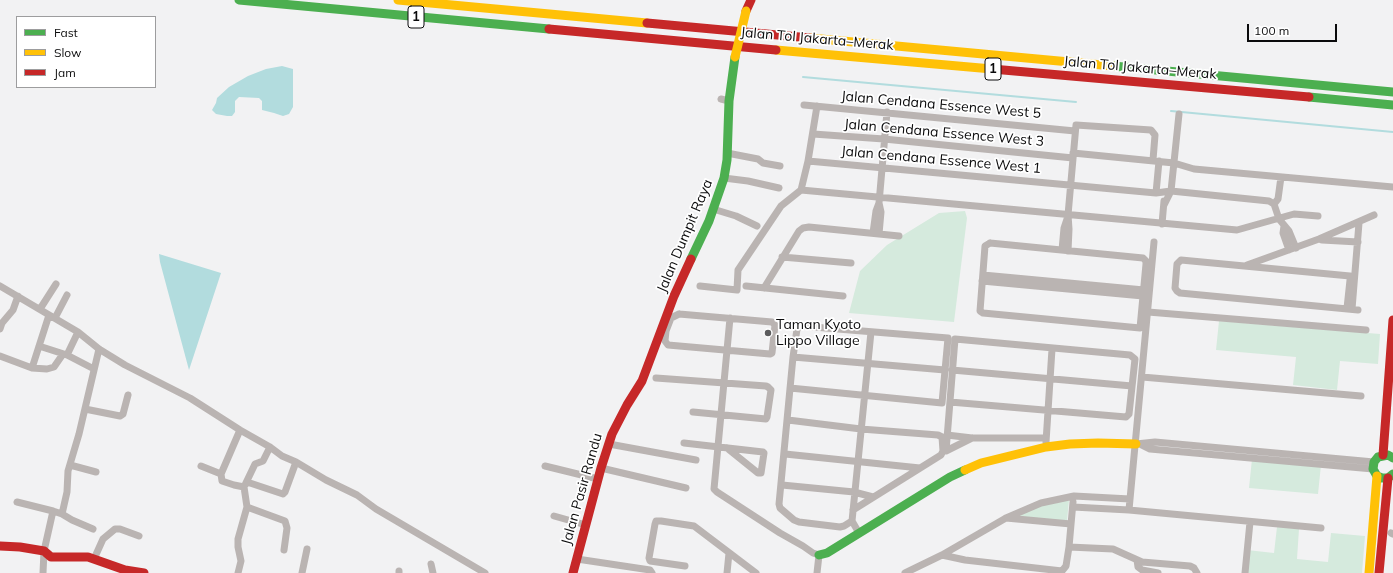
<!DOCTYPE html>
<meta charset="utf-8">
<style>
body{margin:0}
#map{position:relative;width:1393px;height:573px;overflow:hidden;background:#f2f2f3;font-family:Mulish,sans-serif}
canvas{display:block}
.legend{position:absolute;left:16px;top:16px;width:140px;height:72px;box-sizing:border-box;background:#fff;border:1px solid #9d9d9e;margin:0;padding:5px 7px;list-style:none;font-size:12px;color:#0b0b0c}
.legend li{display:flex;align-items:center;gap:8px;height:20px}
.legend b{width:20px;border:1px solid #9d9d9e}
.scale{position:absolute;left:1247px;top:24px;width:90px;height:18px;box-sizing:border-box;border:2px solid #0b0b0c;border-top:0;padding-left:5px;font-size:12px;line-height:14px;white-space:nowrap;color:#0b0b0c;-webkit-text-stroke:3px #fff;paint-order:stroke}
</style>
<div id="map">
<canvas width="1393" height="573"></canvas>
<ul class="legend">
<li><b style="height:5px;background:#4caf50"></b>Fast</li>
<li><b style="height:5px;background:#ffc107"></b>Slow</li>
<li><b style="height:5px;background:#c62828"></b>Jam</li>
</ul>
<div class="scale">100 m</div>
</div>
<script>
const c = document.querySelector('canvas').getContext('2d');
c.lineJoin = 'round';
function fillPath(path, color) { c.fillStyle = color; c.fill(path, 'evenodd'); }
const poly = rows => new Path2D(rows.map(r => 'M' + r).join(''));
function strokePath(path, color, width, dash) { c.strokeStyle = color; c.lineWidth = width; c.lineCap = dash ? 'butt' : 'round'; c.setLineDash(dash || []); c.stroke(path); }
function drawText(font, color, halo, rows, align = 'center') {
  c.font = font + ' Mulish,sans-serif'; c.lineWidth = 3.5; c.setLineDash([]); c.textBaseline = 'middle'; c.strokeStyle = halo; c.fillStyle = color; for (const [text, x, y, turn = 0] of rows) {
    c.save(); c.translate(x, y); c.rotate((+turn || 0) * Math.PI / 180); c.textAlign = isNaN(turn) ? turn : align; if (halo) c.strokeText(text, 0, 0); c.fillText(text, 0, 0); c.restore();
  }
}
const green = poly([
 [965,211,967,218,954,322,849,313,860,271,887,245,939,213],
 [1219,321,1380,334,1378,364,1340,361,1337,390,1293,385,1296,357,1216,350],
 [1252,459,1321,465,1318,494,1249,488],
 [1069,500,1067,521,1016,516,1047,503],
 [1277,527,1299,529,1297,559,1328,562,1331,533,1365,536,1362,573,1245,573,1247,550,1274,553]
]);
const water = poly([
 [282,66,293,69,293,107,289,114,283,116,274,113,262,110,262,101,259,98,239,97,235,101,235,112,232,116,227,116,216,114,212,110,216,103,217,98,229,87,248,76,266,69],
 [159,254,221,273,189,370,160,262]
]);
const stream = poly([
 [803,77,1076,102],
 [1171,111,1393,132]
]);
const street = poly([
 [721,99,729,101],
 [804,105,1075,131],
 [813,134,884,139,1073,158],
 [727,153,758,159,763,163,780,166],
 [1073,153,1174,163,1194,169,1393,187],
 [808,161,1156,193,1171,191,1269,201,1274,204,1279,219,1289,231,1296,248],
 [724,178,748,181,779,188],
 [801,190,1237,230,1294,214,1318,216],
 [1156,193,1159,161],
 [879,203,881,212,879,234],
 [1274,204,1278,199,1281,177],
 [1164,205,1171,191,1179,114],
 [713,209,736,216,757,226],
 [1162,224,1164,201],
 [1284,226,1283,233,1289,250],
 [873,233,876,211,879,203,887,112],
 [1322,240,1358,242],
 [990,243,1143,258,1146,261,1146,264,1140,328,983,313,980,311,985,246,990,243],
 [1062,250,1064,228,1067,219],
 [1068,251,1069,229,1068,215,1076,125,1151,130,1155,135,1153,160],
 [782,257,851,263],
 [1247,265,1319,239,1374,215],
 [983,275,1144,290],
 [1350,276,1181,260,1177,264,1175,288,1177,291,1180,293,1358,310],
 [982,281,1143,296],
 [0,286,78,332,99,349,125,365,190,398,240,430,270,447,282,456,296,462,326,480,357,495,376,509,485,573],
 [700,286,737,290,738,270,781,206,801,190,808,161,817,106],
 [746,286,843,296],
 [764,288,799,231,803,228,809,227,899,236],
 [1347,308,1350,280],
 [40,309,56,284],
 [1352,309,1359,223],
 [1148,312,1366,330],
 [679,314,772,322,775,325,772,353,770,354,668,345,665,341,666,331,671,318,679,314],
 [55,318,67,295],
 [730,318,714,489,717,492,780,533,803,546,813,553,819,555,817,573],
 [0,329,2,323,13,310,18,296],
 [39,346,67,355,94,369],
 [67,355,78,332],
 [0,356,32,368,47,369,54,367,63,354],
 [793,357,945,370],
 [32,368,49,315],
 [952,370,1132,386],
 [1142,377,1361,396],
 [656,378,766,386,768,387,771,390,767,417,766,419,693,412],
 [790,388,942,403,948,338,801,326,797,329,793,357,779,504,780,508,794,520,799,522,840,527,844,526,852,521],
 [950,402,1126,417,1129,414,1135,359,1130,355,955,339,946,451,972,438],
 [85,409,120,416,123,414,128,395],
 [788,420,861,429,938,435,942,437,943,451,941,455,853,510],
 [947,435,972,438,1046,438],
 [1046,442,1052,349],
 [684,443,763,452,764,453,761,473,758,473,727,448],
 [609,444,696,460],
 [1136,444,1155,442,1374,462],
 [1140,444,1150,449,1373,469],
 [785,454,920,468],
 [70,465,96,472],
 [201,466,221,474,222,481,234,485,244,487,255,464,263,461,270,447],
 [545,466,598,479],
 [601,468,686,488],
 [221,474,240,430],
 [247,482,283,494,285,492,296,462],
 [782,485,854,492,873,497],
 [17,502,53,511],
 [247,507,285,521,287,528,284,550],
 [1073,507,1129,510,1321,528],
 [1129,510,1154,242],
 [62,514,72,520,93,529],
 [554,516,586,525],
 [1006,518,1071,524],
 [859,533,852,521,871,332],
 [1391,533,1393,534],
 [1069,547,1113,549,1142,562,1190,566,1194,568,1197,573],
 [942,555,965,560,1062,571,1066,566,1069,547,1073,502],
 [94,559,103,539,115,529,120,529,139,536],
 [577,559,650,570,652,573],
 [1137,560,1138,567,1142,570,1158,573],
 [431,564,433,573],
 [685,566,650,561,649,558,655,524,656,521,661,521,694,526,756,573],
 [43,573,44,551,53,511,62,514,67,492,68,471,79,434,99,349],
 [238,573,241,561,238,547,238,539,247,507,244,487],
 [302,573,307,549],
 [399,573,399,571],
 [727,573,729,553],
 [905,573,942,555,1006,518,1041,503,1074,496,1130,499],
 [1245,573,1250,522]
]);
const fast = poly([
 [239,0,549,29],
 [1113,66,1393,92],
 [1309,97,1393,105],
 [691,259,709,221,724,178,727,160,729,101,735,57],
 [1393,458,1388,455,1378,457,1374,462,1373,469,1377,476,1382,478,1388,478,1393,474],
 [819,555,827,553,950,477,965,470]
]);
const slow = poly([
 [398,0,647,23],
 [810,38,1113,66],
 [776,50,992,69],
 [965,470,981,463,1046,447,1070,444,1098,443,1136,444],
 [1369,573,1377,476]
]);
const jam = poly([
 [746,11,751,0],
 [647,23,810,38],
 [549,29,776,50],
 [992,69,1309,97],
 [1383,455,1393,320],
 [0,546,20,547,44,551,51,557,88,557,125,570,144,573],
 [573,573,601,468,612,434,627,405,642,381,674,296,691,259],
 [1379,573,1388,478]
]);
const slowBridge = poly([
 [735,57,746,11]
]);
const markers = [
 [768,333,4,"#5c5c5d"]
];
const shields = [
 [416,17,16],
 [993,69,16]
];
const shieldNames = [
 ["1",416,17],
 ["1",993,69]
];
const streetNames = [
 ["Jalan Tol Jakarta–Merak",817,39,5],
 ["Jalan Tol Jakarta–Merak",1140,68,5],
 ["Jalan Cendana Essence West 5",941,105,5],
 ["Jalan Cendana Essence West 3",944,133,5],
 ["Jalan Cendana Essence West 1",941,160,5],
 ["Jalan Dumpit Raya",685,236,-67],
 ["Jalan Pasir Randu",582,489,-74]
];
const poiNames = [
 ["Taman Kyoto",776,325],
 ["Lippo Village",776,341]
];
fillPath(green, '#d5eadd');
fillPath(water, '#b2dcde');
strokePath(stream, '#b2dcde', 2);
strokePath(street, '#bab4b2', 7);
strokePath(fast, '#4caf50', 9);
strokePath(slow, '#ffc107', 9);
strokePath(jam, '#c62828', 9);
strokePath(slowBridge, '#ffc107', 9);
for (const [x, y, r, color] of markers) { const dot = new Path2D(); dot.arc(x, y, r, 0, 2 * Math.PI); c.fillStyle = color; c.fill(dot); strokePath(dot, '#fff', 1.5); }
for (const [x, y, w] of shields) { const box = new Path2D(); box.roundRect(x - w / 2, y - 11, w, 22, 3); c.fillStyle = '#fff'; c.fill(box); strokePath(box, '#0b0b0c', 1); }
drawText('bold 13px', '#0b0b0c', null, shieldNames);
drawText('14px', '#0b0b0c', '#fff', streetNames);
drawText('14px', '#0b0b0c', '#fff', poiNames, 'left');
</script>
